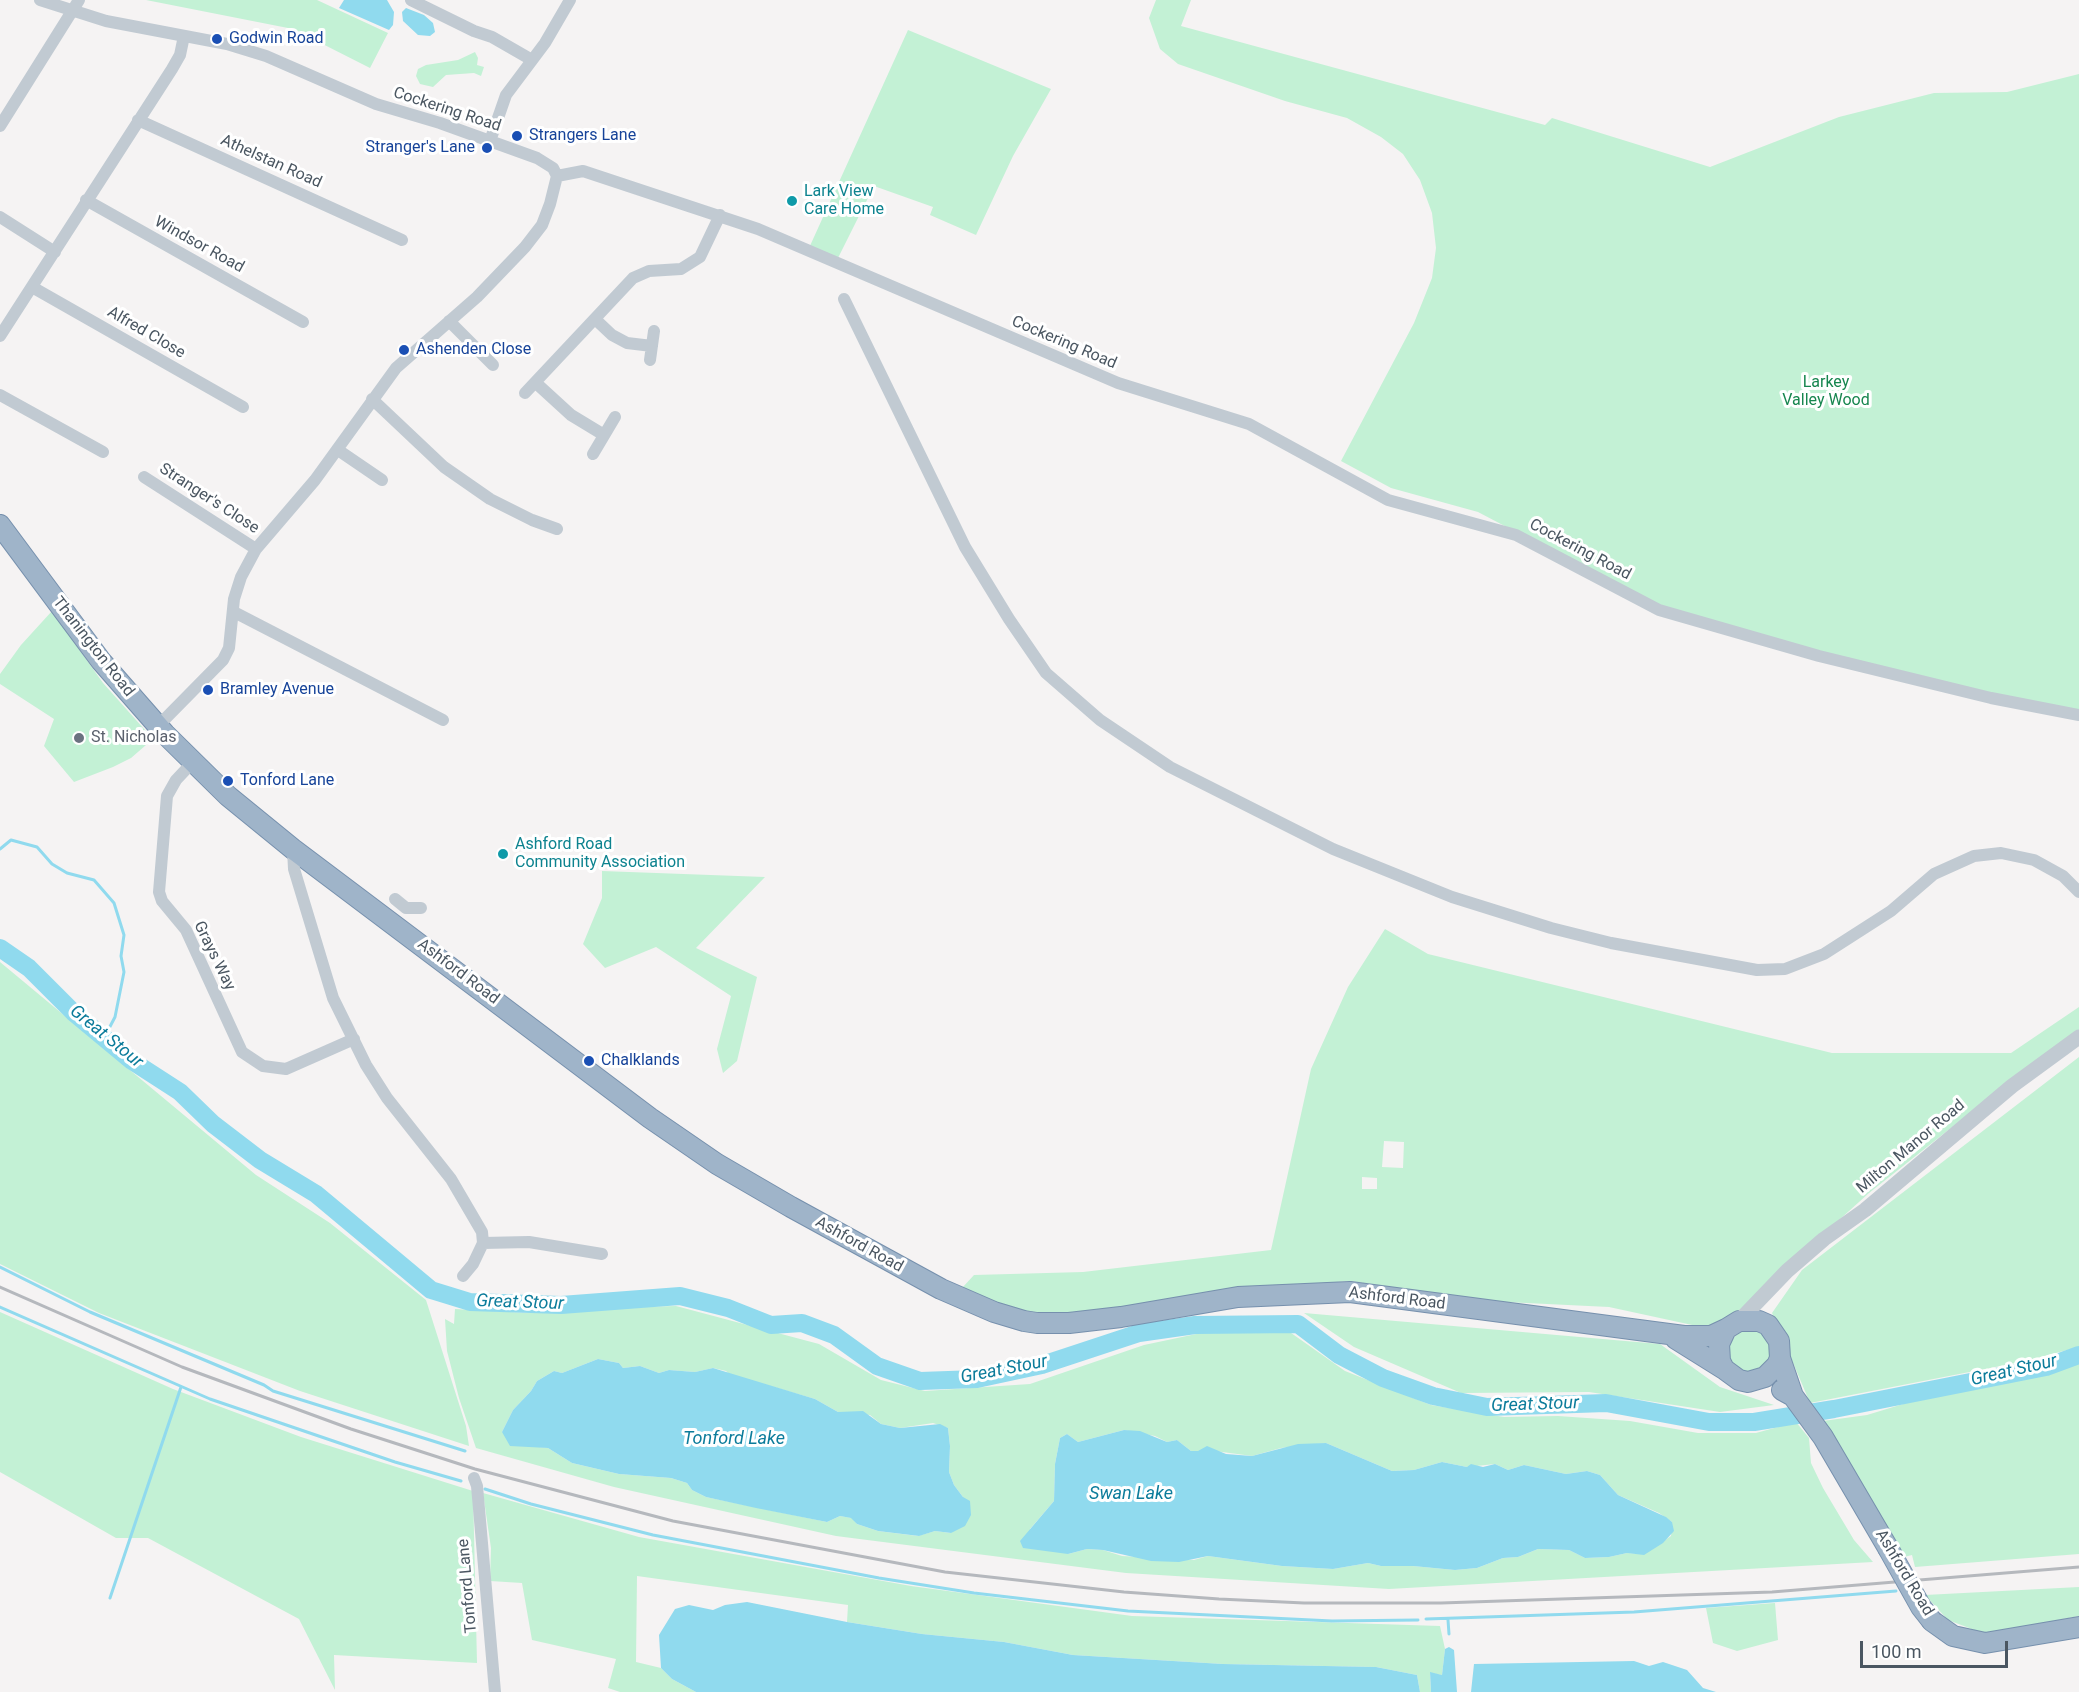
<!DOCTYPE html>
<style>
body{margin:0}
#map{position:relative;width:2079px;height:1692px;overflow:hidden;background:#f5f3f3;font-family:Roboto,sans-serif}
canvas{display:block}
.scale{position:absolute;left:1860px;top:1641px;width:148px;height:27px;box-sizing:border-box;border:3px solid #4a5661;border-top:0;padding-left:8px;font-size:18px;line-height:21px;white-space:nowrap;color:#4a5661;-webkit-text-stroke:4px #fff;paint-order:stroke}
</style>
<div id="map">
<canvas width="2079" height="1692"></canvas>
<div class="scale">100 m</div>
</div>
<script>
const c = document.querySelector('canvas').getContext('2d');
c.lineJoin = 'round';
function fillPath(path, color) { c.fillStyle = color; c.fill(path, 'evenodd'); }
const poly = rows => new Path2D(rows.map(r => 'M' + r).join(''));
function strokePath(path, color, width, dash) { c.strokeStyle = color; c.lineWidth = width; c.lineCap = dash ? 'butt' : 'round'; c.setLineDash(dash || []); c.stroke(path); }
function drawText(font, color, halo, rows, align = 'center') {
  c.font = font + ' Roboto,sans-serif'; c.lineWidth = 6; c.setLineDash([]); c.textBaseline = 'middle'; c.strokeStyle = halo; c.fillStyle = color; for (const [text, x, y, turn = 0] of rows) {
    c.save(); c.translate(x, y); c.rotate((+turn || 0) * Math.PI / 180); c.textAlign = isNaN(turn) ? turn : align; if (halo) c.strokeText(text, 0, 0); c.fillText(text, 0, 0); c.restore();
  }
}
const green = poly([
 [146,0,317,0,388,33,370,68,293,29],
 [1156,0,1191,0,1181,26,1545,125,1552,118,1710,167,1839,117,1934,93,2007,92,2079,74,2079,711,1984,692,1820,653,1659,607,1478,512,1391,488,1341,461,1414,323,1432,278,1436,248,1432,213,1420,180,1403,154,1381,137,1347,118,1285,101,1178,64,1160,49,1149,18],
 [908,30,1051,89,1013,156,976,235,930,215,933,207,874,186,837,260,809,248],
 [475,52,478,58,477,65,484,67,481,76,474,73,446,75,433,87,420,84,416,76,418,69,426,65,458,60],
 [52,611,103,683,153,739,131,758,113,767,74,782,44,746,54,719,0,684,0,674,21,645],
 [602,871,765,877,696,948,757,977,737,1061,723,1073,717,1049,731,996,656,947,605,968,583,944,602,898],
 [1385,929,1428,954,1832,1053,2011,1053,2079,1007,2079,1032,2019,1074,1869,1193,1757,1294,1739,1314,1706,1328,1609,1307,1485,1301,1350,1281,1235,1290,1103,1314,1039,1315,1011,1309,962,1288,974,1275,1083,1272,1271,1250,1311,1069,1348,987],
 [1384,1141,1404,1142,1403,1168,1382,1167],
 [1362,1177,1377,1178,1377,1189,1362,1189],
 [0,962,256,1175,330,1223,426,1300,466,1426,469,1446,300,1391,99,1313,0,1264],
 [2079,1057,2079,1347,2021,1362,1810,1403,1772,1313,1802,1270],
 [676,1306,819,1344,881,1380,925,1391,1030,1384,1144,1345,1201,1333,1284,1328,1345,1371,1431,1405,1504,1417,1558,1416,1630,1421,1698,1433,1756,1433,1796,1422,1809,1438,1811,1463,1823,1488,1854,1540,1873,1562,1389,1589,1126,1573,836,1536,614,1487,476,1448,459,1398,447,1351,445,1319,454,1324,455,1309,528,1313,555,1309],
 [598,1359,619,1363,623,1368,640,1366,659,1373,669,1370,695,1372,713,1368,726,1371,729,1374,815,1399,838,1412,870,1415,881,1424,900,1428,933,1423,948,1428,950,1446,949,1472,954,1485,963,1497,951,1533,935,1531,918,1536,878,1531,857,1524,852,1518,840,1516,827,1522,706,1497,692,1490,687,1483,671,1478,619,1474,572,1463,548,1448,531,1446,502,1432,513,1410,531,1391,537,1381,554,1371,562,1373],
 [1124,1430,1155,1436,1167,1442,1177,1440,1191,1451,1215,1451,1252,1456,1281,1448,1326,1443,1392,1471,1414,1470,1442,1462,1467,1467,1495,1464,1508,1470,1524,1465,1566,1474,1587,1471,1600,1475,1618,1495,1659,1513,1672,1522,1671,1536,1644,1554,1627,1553,1609,1557,1585,1558,1569,1550,1538,1549,1518,1557,1503,1558,1477,1568,1455,1570,1413,1566,1381,1566,1368,1563,1333,1569,1282,1566,1208,1556,1194,1560,1122,1556,1103,1550,1087,1549,1068,1554,1030,1529,1054,1501,1055,1464,1060,1438,1067,1434,1078,1442],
 [0,1312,173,1389,301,1437,473,1491,477,1663,334,1655,335,1690,299,1619,148,1538,116,1538,0,1472],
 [1304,1313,1660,1344,1720,1387,1774,1405,1720,1412,1589,1392,1461,1393,1354,1347],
 '1729 1351a21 21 0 1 1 42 0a21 21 0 1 1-42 0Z',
 [2079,1362,2079,1554,1915,1567,1912,1555,1904,1557,1825,1428,1823,1421,1867,1415,1913,1401],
 [483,1493,639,1537,911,1586,1132,1616,1440,1626,1445,1649,1442,1675,1430,1673,1431,1692,1420,1692,1417,1675,1376,1667,1223,1664,1073,1655,1004,1642,922,1634,847,1622,848,1605,637,1576,636,1662,661,1668,672,1679,696,1692,620,1692,608,1688,616,1659,532,1640,522,1583,490,1581,491,1548],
 [2079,1587,2079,1616,1985,1634,1948,1620,1925,1595],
 [1775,1603,1778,1640,1737,1651,1713,1643,1706,1608]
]);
const water = poly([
 [344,0,387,0,394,12,393,25,389,30,339,8],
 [406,8,424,15,433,23,435,32,430,36,418,35,403,21,402,12],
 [598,1359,619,1363,623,1368,640,1366,659,1373,669,1370,695,1372,713,1368,815,1399,838,1412,863,1411,881,1424,900,1428,940,1424,948,1428,950,1446,949,1472,954,1485,963,1497,970,1501,971,1515,965,1526,951,1533,935,1531,919,1536,878,1531,857,1524,851,1518,840,1516,827,1522,756,1508,706,1497,692,1490,687,1483,671,1478,619,1474,572,1463,548,1448,510,1446,502,1432,513,1410,531,1391,537,1381,554,1371,562,1373],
 [1124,1430,1140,1431,1167,1442,1177,1440,1191,1451,1198,1451,1207,1446,1226,1454,1252,1456,1298,1444,1326,1443,1392,1471,1414,1470,1442,1462,1467,1467,1471,1464,1483,1467,1495,1464,1508,1470,1524,1465,1566,1474,1587,1471,1600,1475,1618,1495,1666,1517,1672,1522,1674,1531,1663,1543,1644,1555,1627,1553,1609,1557,1585,1558,1569,1550,1538,1549,1518,1557,1503,1558,1477,1568,1455,1570,1413,1566,1381,1566,1368,1563,1333,1569,1282,1566,1208,1556,1179,1562,1151,1561,1103,1550,1087,1549,1068,1554,1023,1548,1020,1541,1054,1501,1055,1464,1060,1438,1067,1434,1078,1442],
 [747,1602,847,1622,922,1634,1004,1642,1073,1655,1223,1664,1376,1667,1417,1675,1420,1692,696,1692,672,1679,661,1668,659,1635,675,1609,689,1605,713,1610,725,1605],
 [1449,1647,1454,1650,1457,1692,1431,1692,1430,1672,1442,1675,1445,1649],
 [1634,1661,1649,1666,1663,1662,1687,1670,1703,1688,1716,1692,1471,1692,1474,1664]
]);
const stream = poly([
 [0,849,11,840,37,847,52,864,67,873,94,880,114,903,124,935,121,956,124,972,115,1017,104,1038],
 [0,1267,90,1312,264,1385,273,1391,465,1451],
 [0,1307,210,1399,395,1462,461,1481],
 [485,1489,531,1504,653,1535,879,1578,974,1593,1128,1611,1332,1621,1418,1620],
 [110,1598,181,1387],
 [1426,1619,1634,1612,1896,1591],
 [1448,1620,1449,1634]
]);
const river = poly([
 [0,948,29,968,73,1012,132,1061,180,1092,213,1124,260,1160,316,1194,431,1290,470,1302,561,1305,680,1296,728,1308,771,1325,802,1323,834,1335,877,1366,920,1381,977,1379,1042,1365,1139,1333,1195,1325,1298,1324,1339,1355,1383,1378,1433,1396,1487,1407,1606,1403,1709,1422,1754,1422,1834,1409,2046,1367,2079,1355]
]);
const minor = poly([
 [40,0,106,21,227,44,266,56,376,104,440,123,537,158,553,168,557,176],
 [411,0,474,31,492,37,532,60],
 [138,120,402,240],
 [0,126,79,0],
 [490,141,506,95,545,43,570,0],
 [557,176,583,171,758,229,1118,383,1249,424,1388,500,1516,535,1659,610,1819,656,1991,698,2079,715],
 [86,200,303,322],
 [0,217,55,252],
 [32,287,243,407],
 [844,299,965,547,1009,619,1046,673,1100,720,1170,767,1333,849,1452,897,1551,928,1611,943,1757,970,1785,969,1824,954,1891,911,1934,874,1974,856,2001,853,2034,860,2063,876,2079,892],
 [595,319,612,335,627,343,652,346],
 [449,321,493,365],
 [0,336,172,69,180,55,184,36],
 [650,360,654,331],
 [536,383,571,415,604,435],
 [525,393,633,278,649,271,681,269,700,257,720,215],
 [0,395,103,452],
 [372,399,444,467,490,499,532,520,557,529],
 [338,450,382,480],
 [593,454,615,417],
 [144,477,256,549],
 [234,612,443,720],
 [158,726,223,660,229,648,234,599,241,577,256,549,315,480,396,368,477,297,525,247,542,225,550,204,557,176],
 [192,763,176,780,167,796,159,892,162,901,186,930,242,1052,263,1066,286,1069,354,1039],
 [293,849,294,869,333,998,366,1065,387,1098,451,1179,482,1232,483,1243,473,1264,463,1276],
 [395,899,406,908,421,908],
 [483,1243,529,1242,602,1254],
 [474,1478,477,1486,495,1692]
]);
const tertiary = poly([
 [1739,1321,1787,1271,1824,1239,1865,1210,2012,1086,2079,1037]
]);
const trunk = poly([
 [0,525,101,661,165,734,228,796,293,849,650,1118,717,1164,791,1207,941,1289,994,1312,1024,1321,1037,1323,1069,1323,1121,1317,1238,1297,1350,1292,1684,1336,1711,1336,1726,1329],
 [1676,1339,1724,1369],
 [1780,1358,1777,1365,1765,1377,1748,1382,1739,1380,1724,1369,1720,1361,1719,1344,1726,1329,1739,1321,1759,1321,1768,1325,1779,1341,1780,1358,1793,1396],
 [1782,1390,1793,1396,1823,1437,1888,1548],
 [1932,1621,1953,1636,1985,1643,2079,1627]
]);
const rail = poly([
 [0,1287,182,1367,351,1429,475,1469,673,1521,945,1572,1124,1592,1219,1599,1304,1603,1441,1603,1772,1592,2079,1567]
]);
const trunkBridge = poly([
 [1888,1548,1921,1607,1932,1621]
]);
const markers = [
 [217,39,6,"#1a4fb4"],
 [517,136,6,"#1a4fb4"],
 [487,148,6,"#1a4fb4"],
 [792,201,6,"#0f9aa8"],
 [404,350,6,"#1a4fb4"],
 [208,690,6,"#1a4fb4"],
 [79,738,6,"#6b7280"],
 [228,781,6,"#1a4fb4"],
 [503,854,6,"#0f9aa8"],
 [589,1061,6,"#1a4fb4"]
];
const transitNames = [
 ["Godwin Road",229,39],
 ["Strangers Lane",529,136],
 ["Stranger's Lane",475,148,"right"],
 ["Ashenden Close",416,350],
 ["Bramley Avenue",220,690],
 ["Tonford Lane",240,781],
 ["Chalklands",601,1061]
];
const streetNames = [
 ["Cockering Road",447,110,18],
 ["Athelstan Road",271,162,24],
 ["Windsor Road",199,245,29],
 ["Alfred Close",146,333,30],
 ["Cockering Road",1064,343,23],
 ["Stranger's Close",209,499,33],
 ["Cockering Road",1580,550,28],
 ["Thanington Road",93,647,52],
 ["Grays Way",214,956,64],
 ["Ashford Road",458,972,37],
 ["Milton Manor Road",1911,1147,-40],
 ["Ashford Road",859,1245,29],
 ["Ashford Road",1397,1299,7],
 ["Ashford Road",1904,1573,59],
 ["Tonford Lane",468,1586,-95]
];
const cultureNames = [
 ["Lark View",804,192],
 ["Care Home",804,210],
 ["Ashford Road",515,845],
 ["Community Association",515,863]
];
const parkNames = [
 ["Larkey",1826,383],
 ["Valley Wood",1826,401]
];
const worshipNames = [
 ["St. Nicholas",91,738]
];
const waterNames = [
 ["Great Stour",106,1037,39],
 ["Great Stour",520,1303,2],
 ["Great Stour",1004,1370,-11],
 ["Great Stour",2014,1371,-13],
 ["Great Stour",1535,1405,-2],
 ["Tonford Lake",734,1439],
 ["Swan Lake",1131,1494]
];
fillPath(green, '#c3f1d5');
fillPath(water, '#90daee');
strokePath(stream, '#90daee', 3);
strokePath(river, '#90daee', 18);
strokePath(trunk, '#7690ad', 22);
strokePath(minor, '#c1cad2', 12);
strokePath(tertiary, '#c1cad2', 15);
strokePath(trunk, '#9fb4c9', 20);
strokePath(rail, '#b5b8bd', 3);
strokePath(trunkBridge, '#7690ad', 22, []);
strokePath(trunkBridge, '#9fb4c9', 20);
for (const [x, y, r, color] of markers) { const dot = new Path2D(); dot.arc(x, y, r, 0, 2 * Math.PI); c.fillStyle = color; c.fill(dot); strokePath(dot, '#fff', 2); }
drawText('16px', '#164399', '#fff', transitNames, 'left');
drawText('16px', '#4a5661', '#fff', streetNames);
drawText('16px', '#0d838f', '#fff', cultureNames, 'left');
drawText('16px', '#17864f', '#fff', parkNames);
drawText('16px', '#5b616d', '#fff', worshipNames, 'left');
drawText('italic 18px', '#0c7c9b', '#fff', waterNames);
</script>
